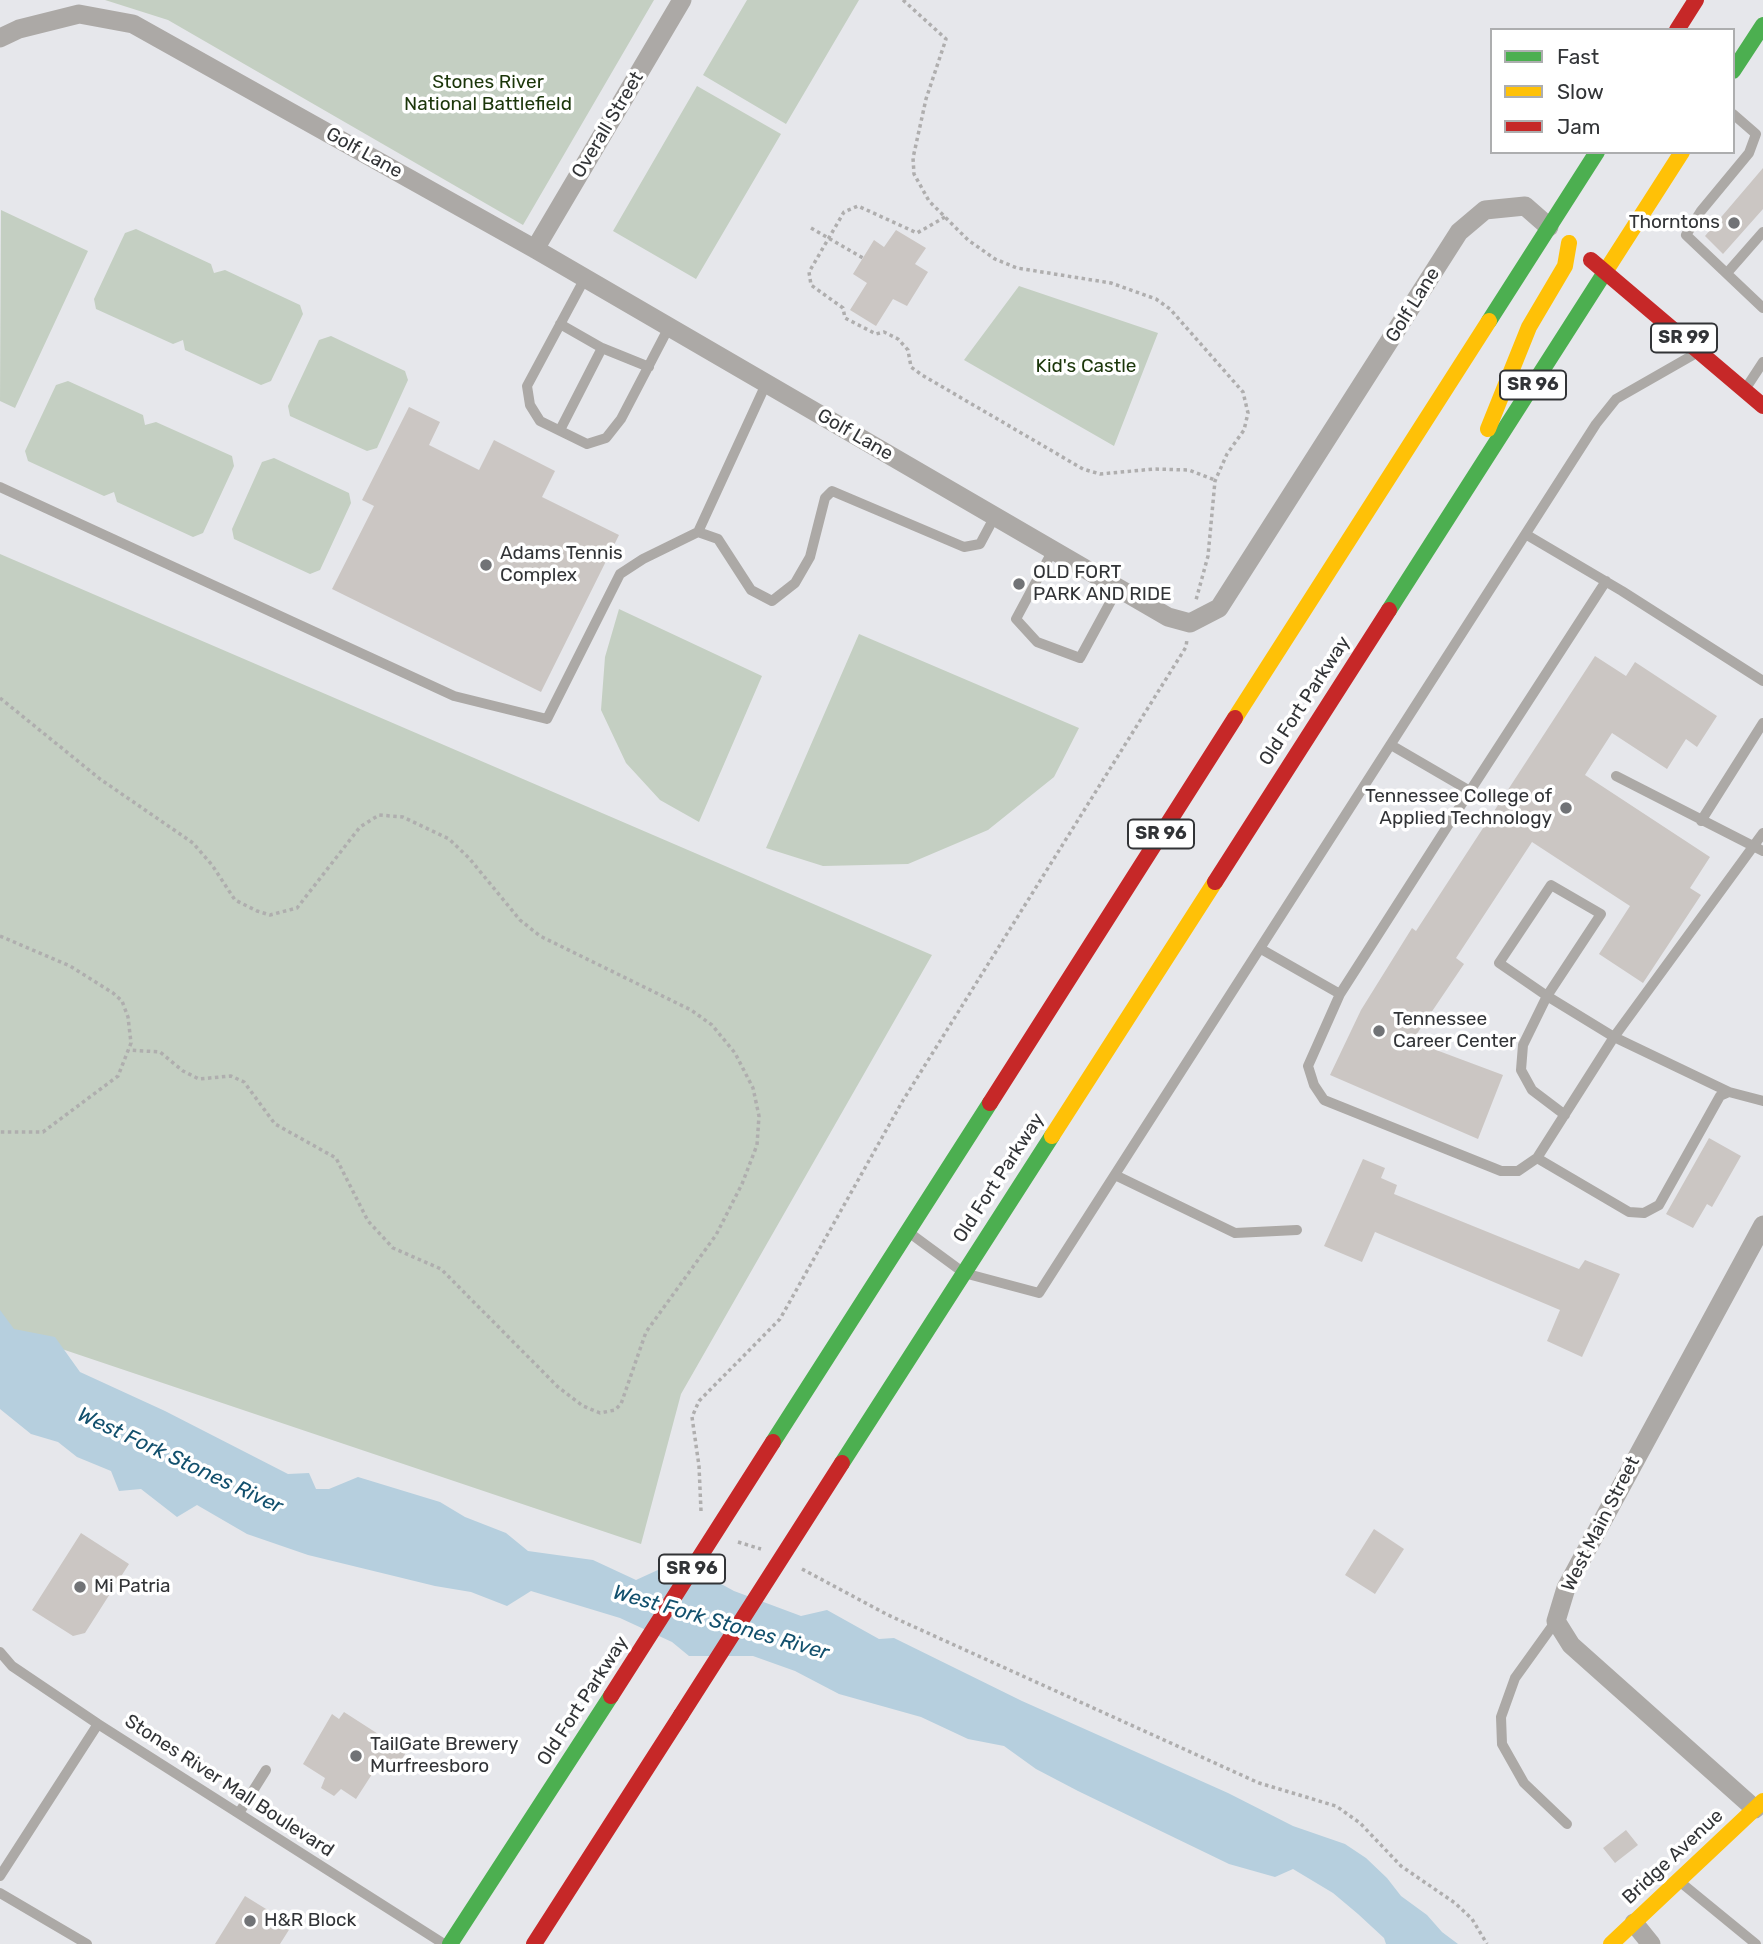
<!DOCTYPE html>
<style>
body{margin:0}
#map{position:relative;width:1763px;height:1944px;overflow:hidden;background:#e6e7eb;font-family:Rubik,sans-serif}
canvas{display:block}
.legend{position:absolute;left:1490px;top:28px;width:245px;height:126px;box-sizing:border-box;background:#fff;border:2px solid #adaeaf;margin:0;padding:9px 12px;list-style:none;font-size:21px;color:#323437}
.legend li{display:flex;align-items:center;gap:14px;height:35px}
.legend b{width:35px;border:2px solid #adaeaf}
</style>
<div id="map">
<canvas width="1763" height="1944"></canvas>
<ul class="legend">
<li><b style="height:9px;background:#4caf50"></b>Fast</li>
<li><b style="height:9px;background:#ffc107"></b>Slow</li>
<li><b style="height:9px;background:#c62828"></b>Jam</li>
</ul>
</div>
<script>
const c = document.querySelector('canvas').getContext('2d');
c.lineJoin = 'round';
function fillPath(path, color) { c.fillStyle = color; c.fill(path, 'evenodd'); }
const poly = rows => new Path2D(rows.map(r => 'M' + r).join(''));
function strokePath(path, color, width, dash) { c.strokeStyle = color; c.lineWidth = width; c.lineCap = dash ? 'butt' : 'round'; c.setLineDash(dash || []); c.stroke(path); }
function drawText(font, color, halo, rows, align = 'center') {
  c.font = font + ' Rubik,sans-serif'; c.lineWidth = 7; c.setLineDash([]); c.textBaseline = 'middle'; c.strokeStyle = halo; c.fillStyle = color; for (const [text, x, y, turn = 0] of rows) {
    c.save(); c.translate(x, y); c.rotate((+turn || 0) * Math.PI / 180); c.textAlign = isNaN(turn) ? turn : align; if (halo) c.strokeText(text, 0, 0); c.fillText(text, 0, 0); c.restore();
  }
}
const green = poly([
 [105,0,654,0,523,225,168,20],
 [747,0,859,0,786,124,703,75],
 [697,86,781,134,696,279,613,231],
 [1,210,88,251,15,408,0,401],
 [136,229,211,264,214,273,225,270,300,305,303,314,271,381,261,385,185,350,183,340,173,344,96,309,94,299,125,233],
 [1019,286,1158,333,1114,446,964,360],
 [331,336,405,371,408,380,377,448,367,451,290,416,288,406,319,340],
 [68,381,143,415,145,425,156,422,232,456,234,466,203,533,193,537,117,502,114,492,104,496,28,461,25,451,56,385],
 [274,458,349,493,351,503,320,570,310,574,234,539,232,529,262,462],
 [0,554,932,955,681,1394,641,1544,44,1343,0,1334],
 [619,609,762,676,699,822,660,800,626,763,601,710,605,657],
 [859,634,1079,728,1054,777,988,830,908,864,823,866,766,848]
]);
const water = poly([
 [0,1310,14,1329,55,1337,80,1372,165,1411,288,1474,309,1473,316,1489,329,1489,358,1477,440,1502,465,1517,506,1533,528,1551,593,1560,636,1580,660,1569,712,1579,734,1591,801,1616,827,1610,879,1639,894,1638,1022,1701,1228,1793,1293,1826,1345,1844,1366,1858,1387,1878,1401,1896,1427,1915,1442,1932,1458,1944,1386,1944,1384,1938,1358,1914,1333,1893,1293,1869,1275,1877,1229,1864,1078,1791,1036,1769,1004,1746,968,1739,921,1717,839,1694,795,1671,753,1656,689,1656,672,1642,620,1618,531,1591,507,1606,471,1592,435,1586,308,1555,247,1534,197,1505,177,1517,141,1489,119,1491,111,1471,77,1457,58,1442,31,1434,0,1409]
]);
const building = poly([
 [1763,168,1763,209,1723,254,1705,236],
 [896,230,926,248,915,264,928,272,907,306,893,299,876,326,850,310,867,283,853,274,874,240,884,247],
 [409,407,440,422,429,445,479,470,494,440,555,471,542,497,619,535,541,692,332,589,374,506,362,500],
 [1595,656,1626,676,1635,662,1717,716,1697,747,1686,739,1667,769,1612,733,1585,775,1710,857,1690,888,1701,895,1643,983,1599,954,1630,906,1532,842,1456,958,1464,964,1412,1041,1503,1075,1478,1139,1330,1075,1361,1010,1412,928,1416,931],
 [1709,1138,1741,1156,1712,1207,1707,1204,1693,1228,1666,1214],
 [1363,1159,1385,1168,1381,1178,1397,1185,1394,1194,1579,1269,1585,1260,1620,1274,1582,1357,1547,1341,1560,1310,1375,1232,1362,1262,1324,1246],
 [1374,1529,1404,1549,1375,1594,1345,1575],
 [81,1533,129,1564,85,1633,73,1636,32,1610],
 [344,1712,389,1741,391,1737,409,1748,391,1776,376,1768,356,1799,341,1789,334,1796,321,1788,325,1778,303,1764,332,1714,339,1719],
 [1626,1830,1638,1845,1615,1863,1603,1848],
 [245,1896,292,1925,280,1944,215,1944]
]);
const path = poly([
 [903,0,946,39,926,99,913,158,914,174,929,201,968,240,995,259,1017,268,1111,283,1156,299,1170,309,1243,392,1248,413,1244,430,1227,454,1215,481,1208,556,1196,600],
 [945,217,917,233,858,206,844,212,809,272,811,285,843,308,845,318,876,334,884,332,898,339,908,350,911,367,922,375,1083,469,1100,474,1154,469,1189,470,1215,480],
 [811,228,863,258],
 [0,698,100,779,193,843,212,865,235,900,257,911,270,915,297,908,360,827,379,815,403,817,449,839,469,858,520,920,540,936,691,1010,712,1025,735,1053,753,1088,759,1116,757,1145,742,1184,716,1235,646,1332,621,1404,615,1410,600,1413,583,1406,558,1387,441,1269,393,1248,368,1221,336,1158,275,1124,244,1082,231,1076,199,1079,183,1071,160,1052,129,1050],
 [0,936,70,966,113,993,122,1001,128,1017,131,1043,118,1076,43,1132,0,1132],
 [701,1511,699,1466,692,1417,699,1401,780,1319,902,1102,1186,647,1187,639],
 [738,1542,761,1549],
 [802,1569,888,1615,1259,1783,1336,1806,1360,1823,1401,1866,1455,1903,1472,1919,1487,1944]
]);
const lane = poly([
 [1733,114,1756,134,1749,153,1701,211,1686,235,1763,308],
 [1727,273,1763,232],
 [585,278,527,386,530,405,540,421,587,444,606,438,621,419,669,327],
 [560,324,602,348,649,367],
 [1746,388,1763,362],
 [560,430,602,348],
 [0,487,454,696,547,719,620,574,643,559,698,532,766,384],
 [698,532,718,539,751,590,772,601,795,583,810,557,825,498,832,491,964,547,980,544,995,516],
 [1527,535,1622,591,1763,681],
 [1053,550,1016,619,1037,642,1080,658,1118,588],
 [1391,745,1470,791,1606,581],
 [1616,776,1763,851],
 [1701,821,1763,723],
 [1261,949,1340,994,1308,1066,1314,1085,1324,1100,1501,1171,1518,1171,1537,1158,1629,1212,1644,1213,1659,1205,1720,1096,1729,1092,1763,1101],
 [1340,994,1470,791],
 [1729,1092,1614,1037,1763,833],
 [1537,1158,1614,1037,1547,996,1499,963,1551,885,1601,914,1547,996,1523,1045,1521,1070,1532,1090,1565,1115],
 [1115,1175,1235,1233,1297,1230],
 [911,1234,964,1273,1039,1293,1596,424,1616,399,1693,355],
 [1556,1621,1515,1678,1501,1717,1502,1744,1524,1783,1567,1824],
 [0,1652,12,1666,98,1724,444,1944],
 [239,1813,266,1770],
 [0,1876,98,1724],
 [1679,1881,1756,1944],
 [0,1893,87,1944]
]);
const street = poly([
 [0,38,19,29,79,14,133,24,535,249,1168,617,1190,623,1219,608,1459,232,1485,210,1525,206,1549,227],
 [535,249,682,0],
 [1755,1809,1571,1645,1556,1621,1566,1588,1763,1225],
 [1634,1923,1651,1944]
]);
const fast = poly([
 [1733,71,1763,25],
 [1489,321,1597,152],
 [1389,610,1607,269],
 [773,1442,990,1103],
 [842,1463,1052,1136],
 [450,1944,611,1696]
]);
const slow = poly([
 [1607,269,1682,152],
 [1488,429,1529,327,1565,266,1569,243],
 [1235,718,1489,321],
 [1052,1136,1215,882],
 [1611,1944,1763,1801]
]);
const jam = poly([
 [1677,30,1696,0],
 [1591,260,1763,406],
 [1215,882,1389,610],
 [990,1103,1235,718],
 [534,1944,681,1715]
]);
const jamBridge = poly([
 [611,1696,773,1442],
 [681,1715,842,1463]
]);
const markers = [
 [1734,223,7,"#717376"],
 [486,565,7,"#717376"],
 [1019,584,7,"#717376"],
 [1566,808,7,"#717376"],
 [1379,1031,7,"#717376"],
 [80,1587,7,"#717376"],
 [356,1756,7,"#717376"],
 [250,1921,7,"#717376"]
];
const shields = [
 [1684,338,66],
 [1533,385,66],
 [1161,834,66],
 [692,1569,66]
];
const shieldNames = [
 ["SR 99",1684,338],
 ["SR 96",1533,385],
 ["SR 96",1161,834],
 ["SR 96",692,1569]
];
const parkNames = [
 ["Stones River",488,83],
 ["National Battlefield",488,105],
 ["Kid's Castle",1086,367]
];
const streetNames = [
 ["Overall Street",608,125,-59],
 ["Golf Lane",364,153,29],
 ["Golf Lane",1413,305,-58],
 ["Golf Lane",855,435,30],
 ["Old Fort Parkway",1305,701,-57],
 ["Old Fort Parkway",999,1178,-57],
 ["West Main Street",1601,1524,-63],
 ["Old Fort Parkway",583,1701,-57],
 ["Stones River Mall Boulevard",229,1786,33],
 ["Bridge Avenue",1673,1857,-43]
];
const poiNames = [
 ["Thorntons",1720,223,"right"],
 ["Adams Tennis",500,554],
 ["Complex",500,576],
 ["OLD FORT",1033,573],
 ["PARK AND RIDE",1033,595],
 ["Tennessee College of",1552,797,"right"],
 ["Applied Technology",1552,819,"right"],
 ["Tennessee",1393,1020],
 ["Career Center",1393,1042],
 ["Mi Patria",94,1587],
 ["TailGate Brewery",370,1745],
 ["Murfreesboro",370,1767],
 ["H&R Block",264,1921]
];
const waterNames = [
 ["West Fork Stones River",180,1461,25],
 ["West Fork Stones River",721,1623,16]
];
fillPath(green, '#c4cfc2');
fillPath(water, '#b6cfde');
fillPath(building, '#cbc6c3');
strokePath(path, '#afaeae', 3.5, [3.5, 3.5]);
strokePath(lane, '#aca9a6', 10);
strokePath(street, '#aca9a6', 19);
strokePath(fast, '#4caf50', 16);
strokePath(slow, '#ffc107', 16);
strokePath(jam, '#c62828', 16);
strokePath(jamBridge, '#c62828', 16);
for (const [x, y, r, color] of markers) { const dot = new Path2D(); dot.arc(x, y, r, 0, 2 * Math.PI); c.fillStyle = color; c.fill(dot); strokePath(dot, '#fff', 2.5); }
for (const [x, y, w] of shields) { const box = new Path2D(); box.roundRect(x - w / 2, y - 14.5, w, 29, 5); c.fillStyle = '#fff'; c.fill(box); strokePath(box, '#323437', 2); }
drawText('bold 18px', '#323437', null, shieldNames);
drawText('19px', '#1b360a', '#fff', parkNames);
drawText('19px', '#323437', '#fff', streetNames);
drawText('19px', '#323437', '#fff', poiNames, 'left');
drawText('italic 21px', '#12506d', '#fff', waterNames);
</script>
